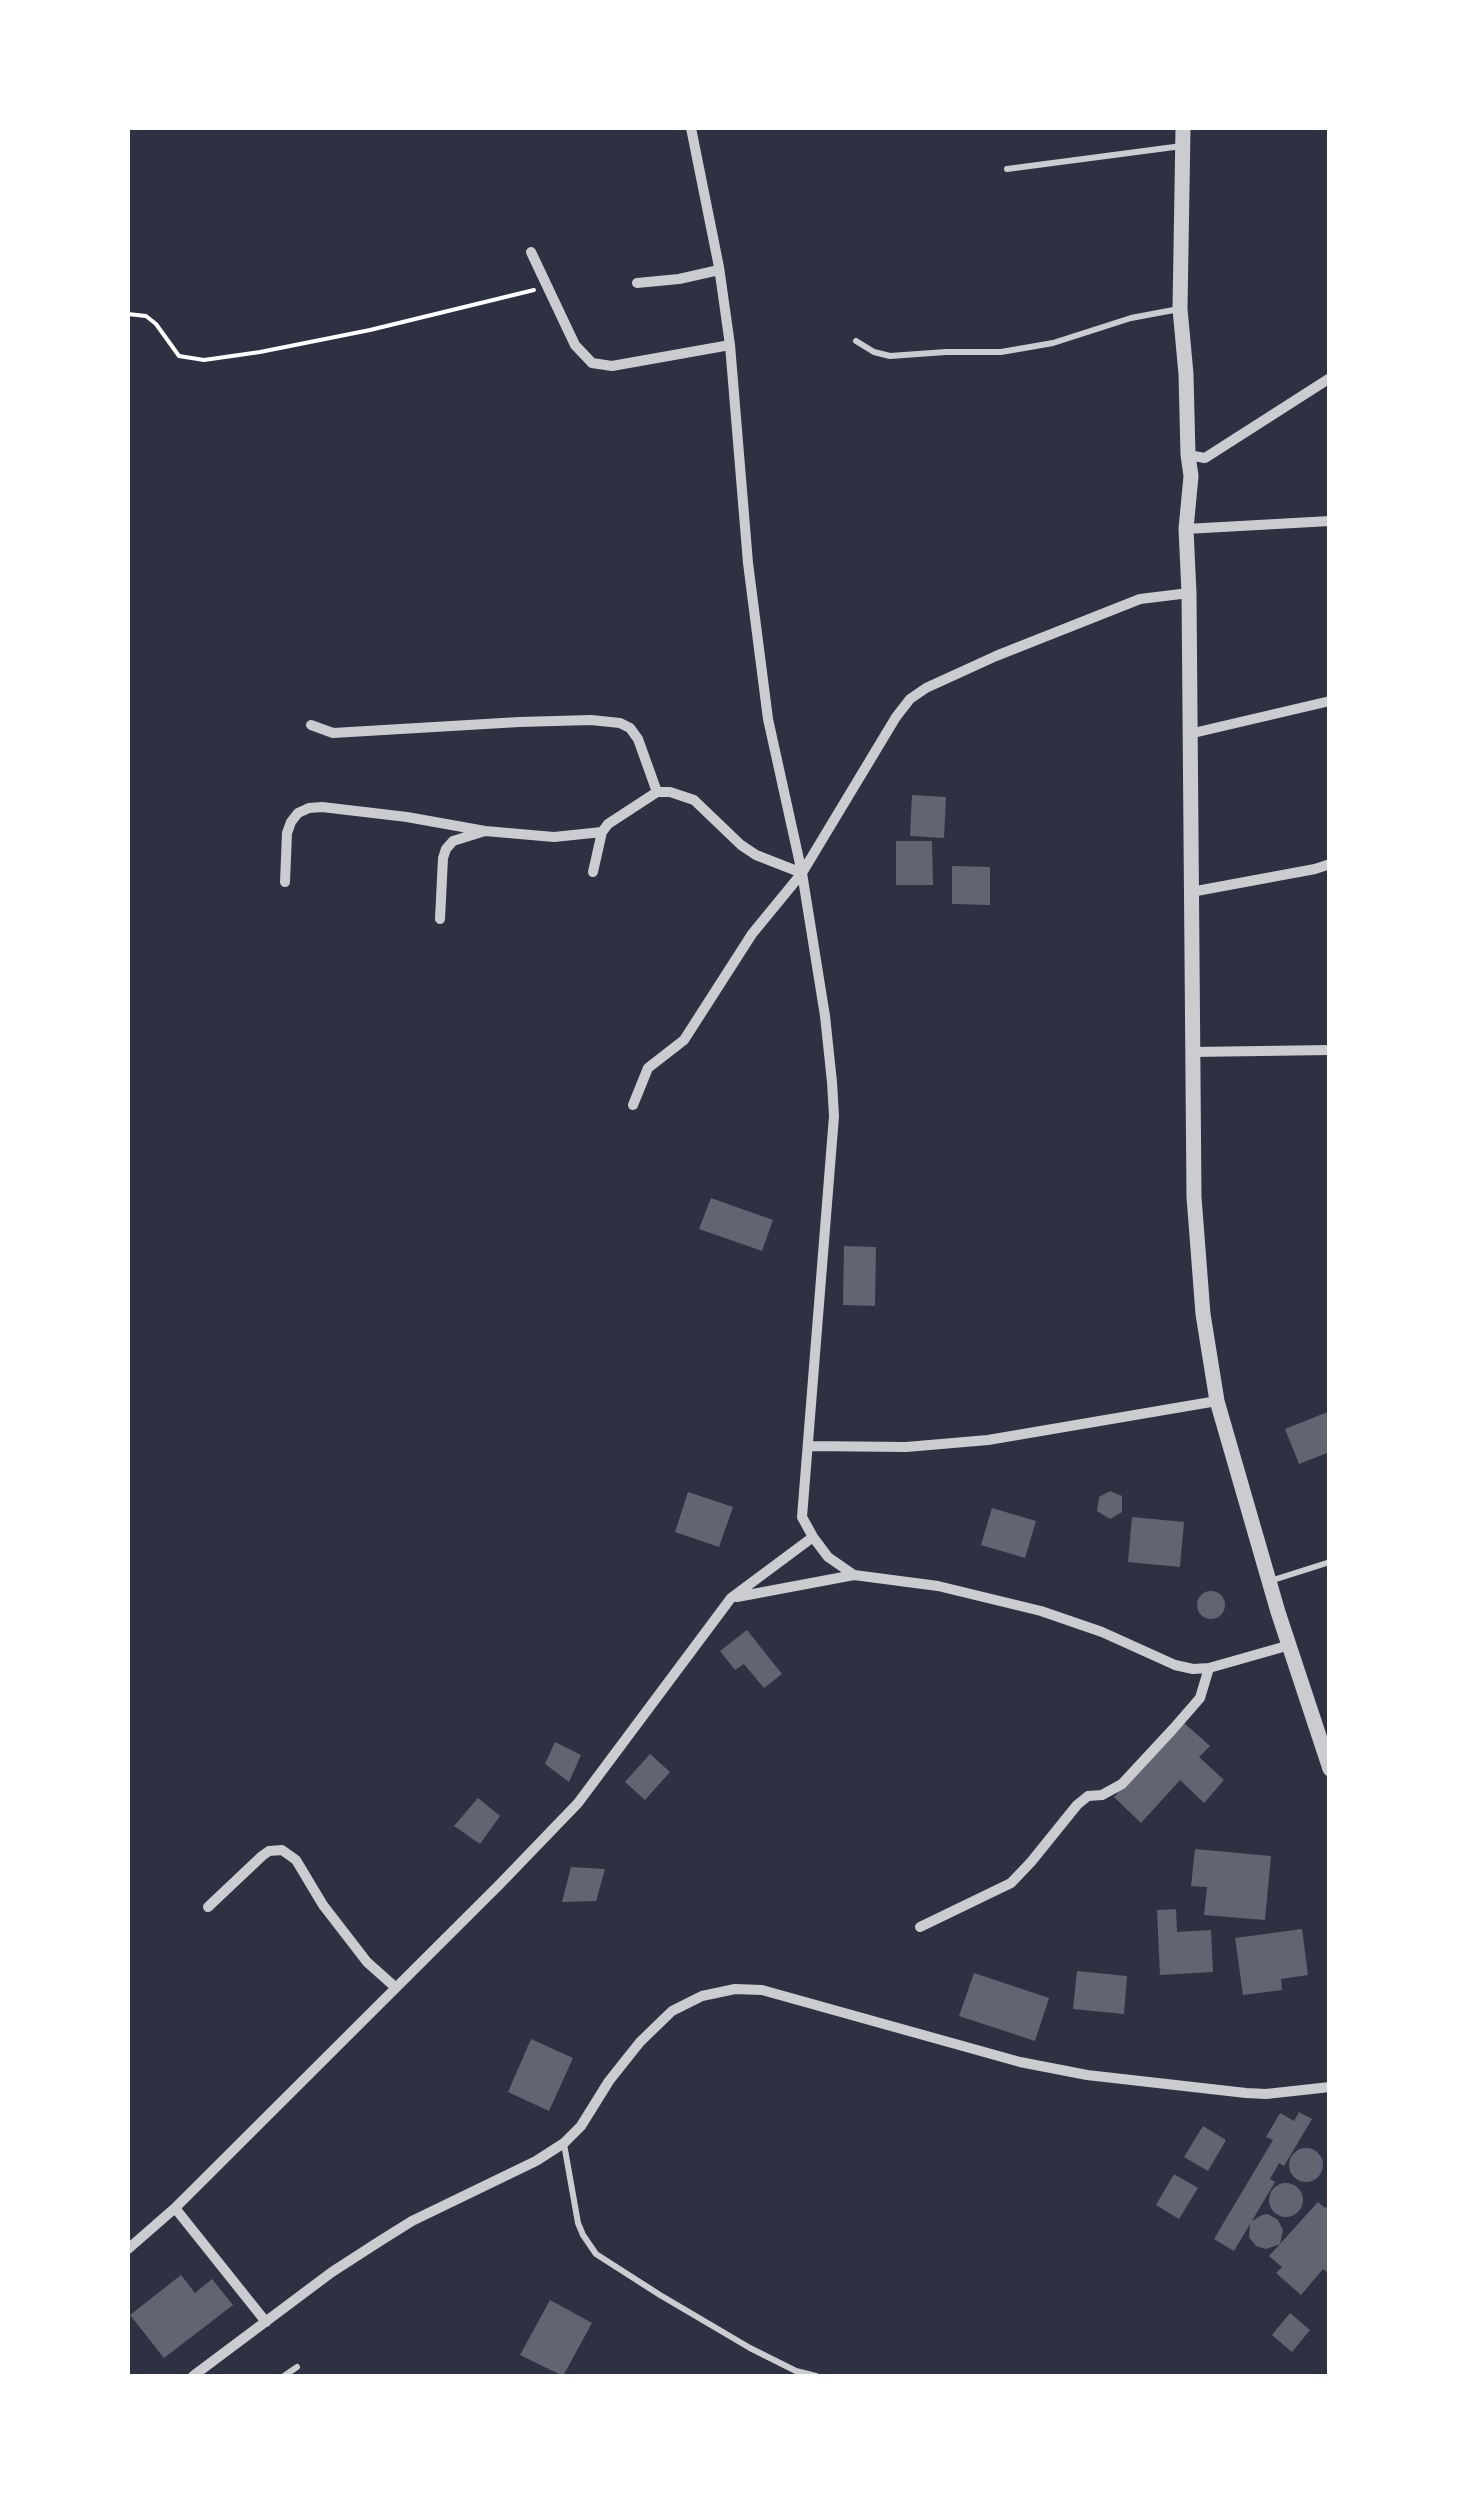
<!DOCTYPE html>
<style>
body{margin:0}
#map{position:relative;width:1457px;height:2504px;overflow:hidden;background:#2d3142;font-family:"Fira Sans Condensed",sans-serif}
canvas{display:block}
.frame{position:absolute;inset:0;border:130px solid #fff;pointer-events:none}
</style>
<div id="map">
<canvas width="1457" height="2504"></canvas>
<div class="frame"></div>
</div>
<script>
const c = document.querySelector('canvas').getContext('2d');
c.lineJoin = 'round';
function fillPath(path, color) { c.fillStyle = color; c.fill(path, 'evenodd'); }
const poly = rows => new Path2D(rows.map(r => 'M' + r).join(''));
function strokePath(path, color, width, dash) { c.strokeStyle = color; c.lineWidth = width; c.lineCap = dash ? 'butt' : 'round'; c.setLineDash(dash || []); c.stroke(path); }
const building = poly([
 [912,795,946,797,944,838,910,836],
 [896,841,932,841,933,885,896,885],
 [952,866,990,867,990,905,952,904],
 [711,1198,773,1220,762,1251,699,1229],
 [844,1246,876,1247,875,1306,843,1305],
 [1330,1411,1330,1452,1299,1464,1285,1429],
 [1110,1491,1122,1496,1122,1512,1110,1519,1097,1511,1099,1497],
 [688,1492,733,1507,719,1547,675,1532],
 [992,1508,1036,1521,1025,1558,981,1545],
 [1132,1517,1184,1522,1180,1567,1128,1562],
 '1197 1605a14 14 0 1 1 28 0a14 14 0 1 1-28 0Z',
 [747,1630,782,1674,764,1688,744,1664,735,1670,720,1651],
 [1183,1722,1210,1746,1199,1757,1224,1780,1204,1803,1180,1780,1141,1823,1114,1797],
 [555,1742,581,1755,569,1782,545,1764],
 [650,1754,670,1772,645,1800,625,1782],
 [478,1798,500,1816,480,1844,454,1826],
 [1195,1849,1271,1856,1265,1920,1204,1915,1207,1887,1191,1886],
 [571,1867,605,1869,596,1901,562,1902],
 [1176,1909,1177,1932,1211,1930,1213,1972,1160,1975,1157,1910],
 [1302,1929,1308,1975,1281,1979,1282,1990,1243,1995,1235,1938],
 [1077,1971,1127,1976,1124,2014,1073,2009],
 [974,1973,1049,1998,1035,2041,959,2016],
 [531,2039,573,2058,549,2111,508,2092],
 [1299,2112,1312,2119,1284,2166,1279,2163,1270,2179,1275,2182,1252,2221,1262,2215,1268,2214,1278,2220,1283,2230,1280,2244,1266,2249,1256,2246,1249,2237,1250,2224,1234,2251,1214,2239,1273,2140,1266,2137,1280,2113,1294,2121],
 [1203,2126,1226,2140,1208,2171,1184,2157],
 '1289 2165a17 17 0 1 1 34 0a17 17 0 1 1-34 0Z',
 [1174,2174,1198,2188,1179,2219,1156,2205],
 '1269 2200a17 17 0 1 1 34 0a17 17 0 1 1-34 0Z',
 [1318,2202,1325,2208,1330,2203,1330,2275,1323,2269,1301,2295,1276,2273,1282,2267,1269,2256],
 [181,2275,195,2293,212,2279,233,2305,164,2358,130,2315],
 [550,2300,592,2323,563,2376,520,2355],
 [1290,2313,1310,2330,1292,2352,1272,2335]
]);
const path = poly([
 [128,314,146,316,156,324,179,356,204,360,260,352,370,330,534,290]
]);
const service = poly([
 [1007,169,1182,146],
 [856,341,874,352,890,356,946,352,1001,352,1053,343,1131,318,1179,309],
 [1270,1581,1330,1562],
 [564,2144,578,2223,583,2235,596,2254,660,2295,750,2348,796,2371,816,2376],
 [284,2376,297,2367]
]);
const minor = poly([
 [531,252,575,345,592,363,612,366,730,345],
 [637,283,679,279,719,270],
 [1188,455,1205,458,1330,378],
 [1186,529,1330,521],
 [311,725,333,733,519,722,591,720,620,723,630,728,638,739,657,792],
 [1189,734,1330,701],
 [593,872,602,832,608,824,657,792,670,792,694,800,741,845,756,855,802,873],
 [285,882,287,833,291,822,298,813,309,808,322,807,407,817,485,831],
 [1191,892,1315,869,1330,864],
 [440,919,443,858,446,849,453,841,485,831,554,837,602,832],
 [1192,1052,1330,1050],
 [633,1105,648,1068,684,1040,752,934,802,873,896,717,910,699,926,688,996,656,1140,599,1189,593],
 [808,1446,906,1447,988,1440,1217,1401],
 [813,1537,828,1557,854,1575],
 [737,1597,854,1575,938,1586,1041,1611,1102,1632,1175,1665,1193,1669,1209,1668,1290,1645],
 [208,1907,262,1856,269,1851,282,1850,296,1860,323,1905,367,1962,395,1987],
 [920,1927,1011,1883,1031,1862,1077,1805,1088,1796,1102,1795,1122,1784,1173,1729,1200,1698,1209,1668],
 [175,2208,266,2322],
 [128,2249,175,2208,500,1884,578,1803,731,1598,813,1537,802,1517,834,1116,832,1082,825,1016,802,873,768,719,748,563,730,345,719,267,691,128],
 [193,2376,332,2272,380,2241,412,2221,536,2161,564,2143,581,2126,609,2081,640,2042,672,2011,702,1996,735,1989,762,1990,1020,2062,1087,2075,1246,2093,1266,2094,1330,2087]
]);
const tertiary = poly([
 [1183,128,1180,309,1186,374,1188,455,1191,476,1186,529,1189,593,1194,1197,1203,1314,1217,1401,1278,1612,1330,1769]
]);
fillPath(building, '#626471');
strokePath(path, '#fff', 4);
strokePath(service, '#caccd0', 6);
strokePath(minor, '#caccd0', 10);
strokePath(tertiary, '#caccd0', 15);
</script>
